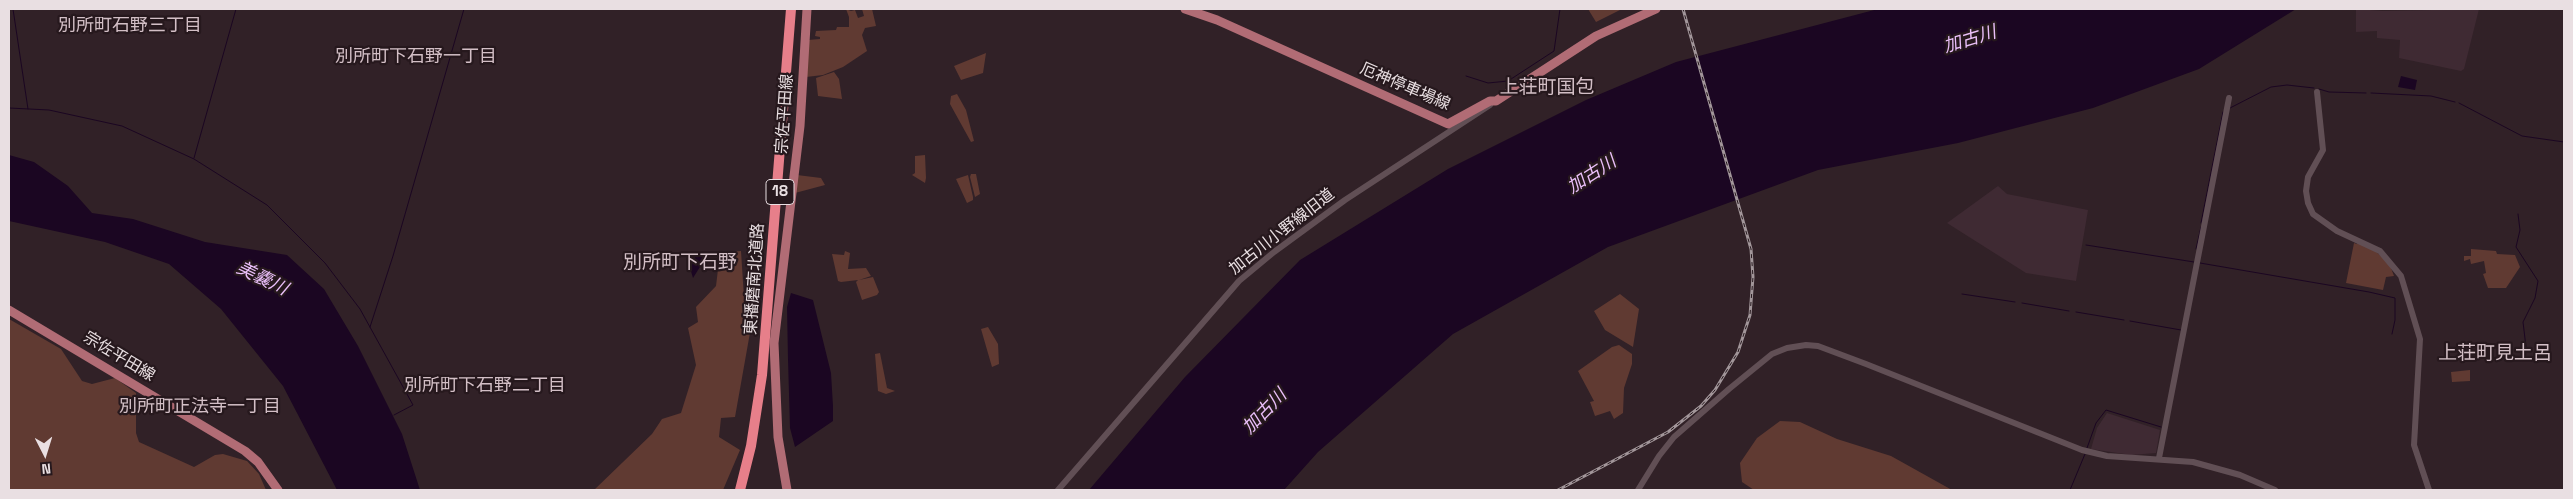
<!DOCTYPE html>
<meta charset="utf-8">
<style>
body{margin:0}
#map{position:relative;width:2573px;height:499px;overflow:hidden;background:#312127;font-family:"Space Grotesk",sans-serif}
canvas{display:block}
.frame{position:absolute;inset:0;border:10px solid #e9dfe2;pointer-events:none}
.north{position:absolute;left:20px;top:429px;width:50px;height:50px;-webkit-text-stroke:4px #26181d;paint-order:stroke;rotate:175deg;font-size:14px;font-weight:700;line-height:20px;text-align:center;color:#e9dfe2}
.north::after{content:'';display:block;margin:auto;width:18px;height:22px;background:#e9dfe2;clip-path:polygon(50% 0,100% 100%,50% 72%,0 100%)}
</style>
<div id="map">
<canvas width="2573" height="499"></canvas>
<div class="frame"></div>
<div class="north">N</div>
</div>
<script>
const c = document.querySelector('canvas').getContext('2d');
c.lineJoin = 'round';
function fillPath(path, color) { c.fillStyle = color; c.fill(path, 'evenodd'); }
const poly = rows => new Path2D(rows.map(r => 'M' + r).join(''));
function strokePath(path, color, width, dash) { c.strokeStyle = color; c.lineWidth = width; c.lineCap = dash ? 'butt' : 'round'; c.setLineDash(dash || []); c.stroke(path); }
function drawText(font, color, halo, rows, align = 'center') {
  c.font = font + ' "Space Grotesk","Noto Sans JP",sans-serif'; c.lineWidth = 4.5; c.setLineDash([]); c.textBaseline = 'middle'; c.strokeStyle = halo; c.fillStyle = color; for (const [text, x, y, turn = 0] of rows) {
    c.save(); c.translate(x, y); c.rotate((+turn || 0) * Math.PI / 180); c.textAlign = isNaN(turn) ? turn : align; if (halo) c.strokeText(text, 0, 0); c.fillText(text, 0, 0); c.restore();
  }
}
const built = poly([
 [2356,9,2383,11,2479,9,2464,69,2461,71,2399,58,2400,40,2377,38,2377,31,2356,32],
 [1998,186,2007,194,2088,210,2076,281,2026,273,1947,223],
 [2107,413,2160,430,2156,453,2131,455,2091,449,2097,428]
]);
const green = poly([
 [846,9,851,11,855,10,858,18,864,16,862,9,872,9,876,26,865,28,862,35,867,51,843,67,823,75,806,77,808,40,820,39,820,37,815,36,816,31,836,30,837,27,849,27,849,17],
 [1588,9,1622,9,1596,22],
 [986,53,983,73,961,80,954,66],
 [834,72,839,79,842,99,818,96,816,78],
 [957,94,966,110,974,141,971,142,950,104,951,96],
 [925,155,926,178,925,183,912,175,915,173,915,156],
 [976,174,980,194,975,197,970,177,971,174],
 [797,175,821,178,825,185,795,193],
 [968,175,973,197,973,200,967,203,956,179],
 [2358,241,2374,250,2389,263,2394,276,2386,277,2383,290,2346,283,2354,243,2357,244],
 [2471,249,2496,251,2497,254,2515,255,2520,267,2506,288,2488,288,2483,274,2486,273,2484,261,2471,264,2470,259,2464,261,2464,256,2471,256],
 [741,251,744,298,751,327,735,417,721,418,719,437,740,450,723,490,594,490,652,434,662,419,681,413,696,365,688,328,698,322,696,307,716,286,720,253],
 [845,251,850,253,848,269,866,268,871,276,859,280,873,277,879,292,877,295,862,300,856,282,858,280,841,282,838,281,832,254,844,255],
 [1620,294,1639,309,1633,347,1605,330,1594,311],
 [9,319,61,349,82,381,92,384,115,378,136,393,136,433,139,442,194,467,215,455,223,454,247,461,259,474,266,490,9,490],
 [988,327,998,344,999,364,992,367,981,329],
 [1619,345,1632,354,1632,364,1624,388,1623,413,1614,419,1610,411,1595,416,1590,402,1594,401,1578,371,1612,347],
 [880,353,887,388,895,391,886,394,878,391,875,354],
 [2470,370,2470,381,2452,382,2451,372],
 [1780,421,1800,422,1837,439,1891,456,1952,490,1754,490,1742,482,1740,463,1757,438]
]);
const water = poly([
 [1878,9,2296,9,2199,69,2093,108,1958,143,1818,170,1608,247,1453,334,1318,452,1284,490,1089,490,1185,377,1300,260,1448,169,1586,100,1676,62],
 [2401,76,2417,80,2415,90,2398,87],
 [9,155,34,162,68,186,92,213,133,219,205,242,287,255,324,289,358,346,402,434,420,490,337,490,283,386,221,309,169,264,105,242,9,221],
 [701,252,703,262,693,278,690,268,694,258],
 [791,293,813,300,831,373,833,406,833,421,795,447,790,428,788,359,787,307]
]);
const stream = poly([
 [13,9,28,109],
 [1466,76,1488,83,1508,81,1554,51,1560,9],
 [2319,89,2329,92,2366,93],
 [2371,93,2431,96,2455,102],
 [2459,103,2522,136,2564,142],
 [9,108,49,110,122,126,194,159,267,205,325,263,360,309,413,405,394,415],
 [2230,108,2271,87,2287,85,2314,88],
 [194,158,236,9],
 [2518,214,2520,230,2516,247,2538,281,2535,298,2523,322,2526,347],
 [2201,223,2223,112],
 [2086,245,2194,262],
 [2196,249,2201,227],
 [2200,263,2369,292,2395,298,2395,320,2392,334],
 [1962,294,2015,302],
 [2022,303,2069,311],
 [2076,312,2124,320],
 [2130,321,2181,330],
 [370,327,393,256,464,9],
 [2087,448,2096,423,2106,410,2161,427],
 [2070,490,2085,454]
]);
const minor = poly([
 [2317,92,2323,150,2308,177,2306,191,2308,203,2313,214,2337,231,2380,251,2401,276,2420,339,2414,445,2429,490],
 [2159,458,2229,98],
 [1058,490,1239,281,1274,252,1345,200,1490,105],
 [1638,490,1659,456,1674,437,1729,389,1772,354,1787,348,1806,345,1818,346,1866,364,2082,450,2107,456,2193,462,2240,475,2275,490]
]);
const major = poly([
 [1185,9,1217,20,1448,124,1490,101,1496,101,1596,36,1656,9],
 [9,310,245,451,258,462,278,490],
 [787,490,778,437,774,343,800,126,807,9]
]);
const highway = poly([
 [740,490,751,446,762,375,791,9]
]);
const rail = poly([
 [1558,490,1668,432,1701,406,1715,390,1738,352,1750,315,1753,277,1751,249,1683,9]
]);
const shields = [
 [780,192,28]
];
const shieldNames = [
 ["18",780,192]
];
const streetNames = [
 ["厄神停車場線",1405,87,23],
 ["宗佐平田線",785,114,-86],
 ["加古川小野線旧道",1282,232,-38],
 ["東播磨南北道路",755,279,-86],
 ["宗佐平田線",119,357,31]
];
const neighbourhoodNames = [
 ["別所町石野三丁目",130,26],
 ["別所町下石野一丁目",416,57],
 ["別所町下石野二丁目",485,386],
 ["別所町正法寺一丁目",200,407]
];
const waterNames = [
 ["加古川",1970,40,-17],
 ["加古川",1592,175,-33],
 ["美嚢川",262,279,26],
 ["加古川",1265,412,-46]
];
const quarterNames = [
 ["上荘町国包",1547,88],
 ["別所町下石野",680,263],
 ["上荘町見土呂",2495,354]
];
fillPath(built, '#3f2a33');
fillPath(green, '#603a32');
fillPath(water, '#1b0622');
strokePath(stream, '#1b0622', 1);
strokePath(minor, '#614f55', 6);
strokePath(major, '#b16c75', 9);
strokePath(highway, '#e77f8a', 10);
strokePath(rail, '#a2969a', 3);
strokePath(rail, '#26181d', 1, [4]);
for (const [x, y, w] of shields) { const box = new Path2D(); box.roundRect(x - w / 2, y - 12.5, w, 25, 4); c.fillStyle = '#26181d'; c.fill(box); strokePath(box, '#e9dfe2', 1); }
drawText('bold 15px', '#e9dfe2', null, shieldNames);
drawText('16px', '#e9dfe2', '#26181d', streetNames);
drawText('18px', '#d3bfc6', '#26181d', neighbourhoodNames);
drawText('italic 18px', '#eabff9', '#26181d', waterNames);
drawText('19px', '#d3bfc6', '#26181d', quarterNames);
</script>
